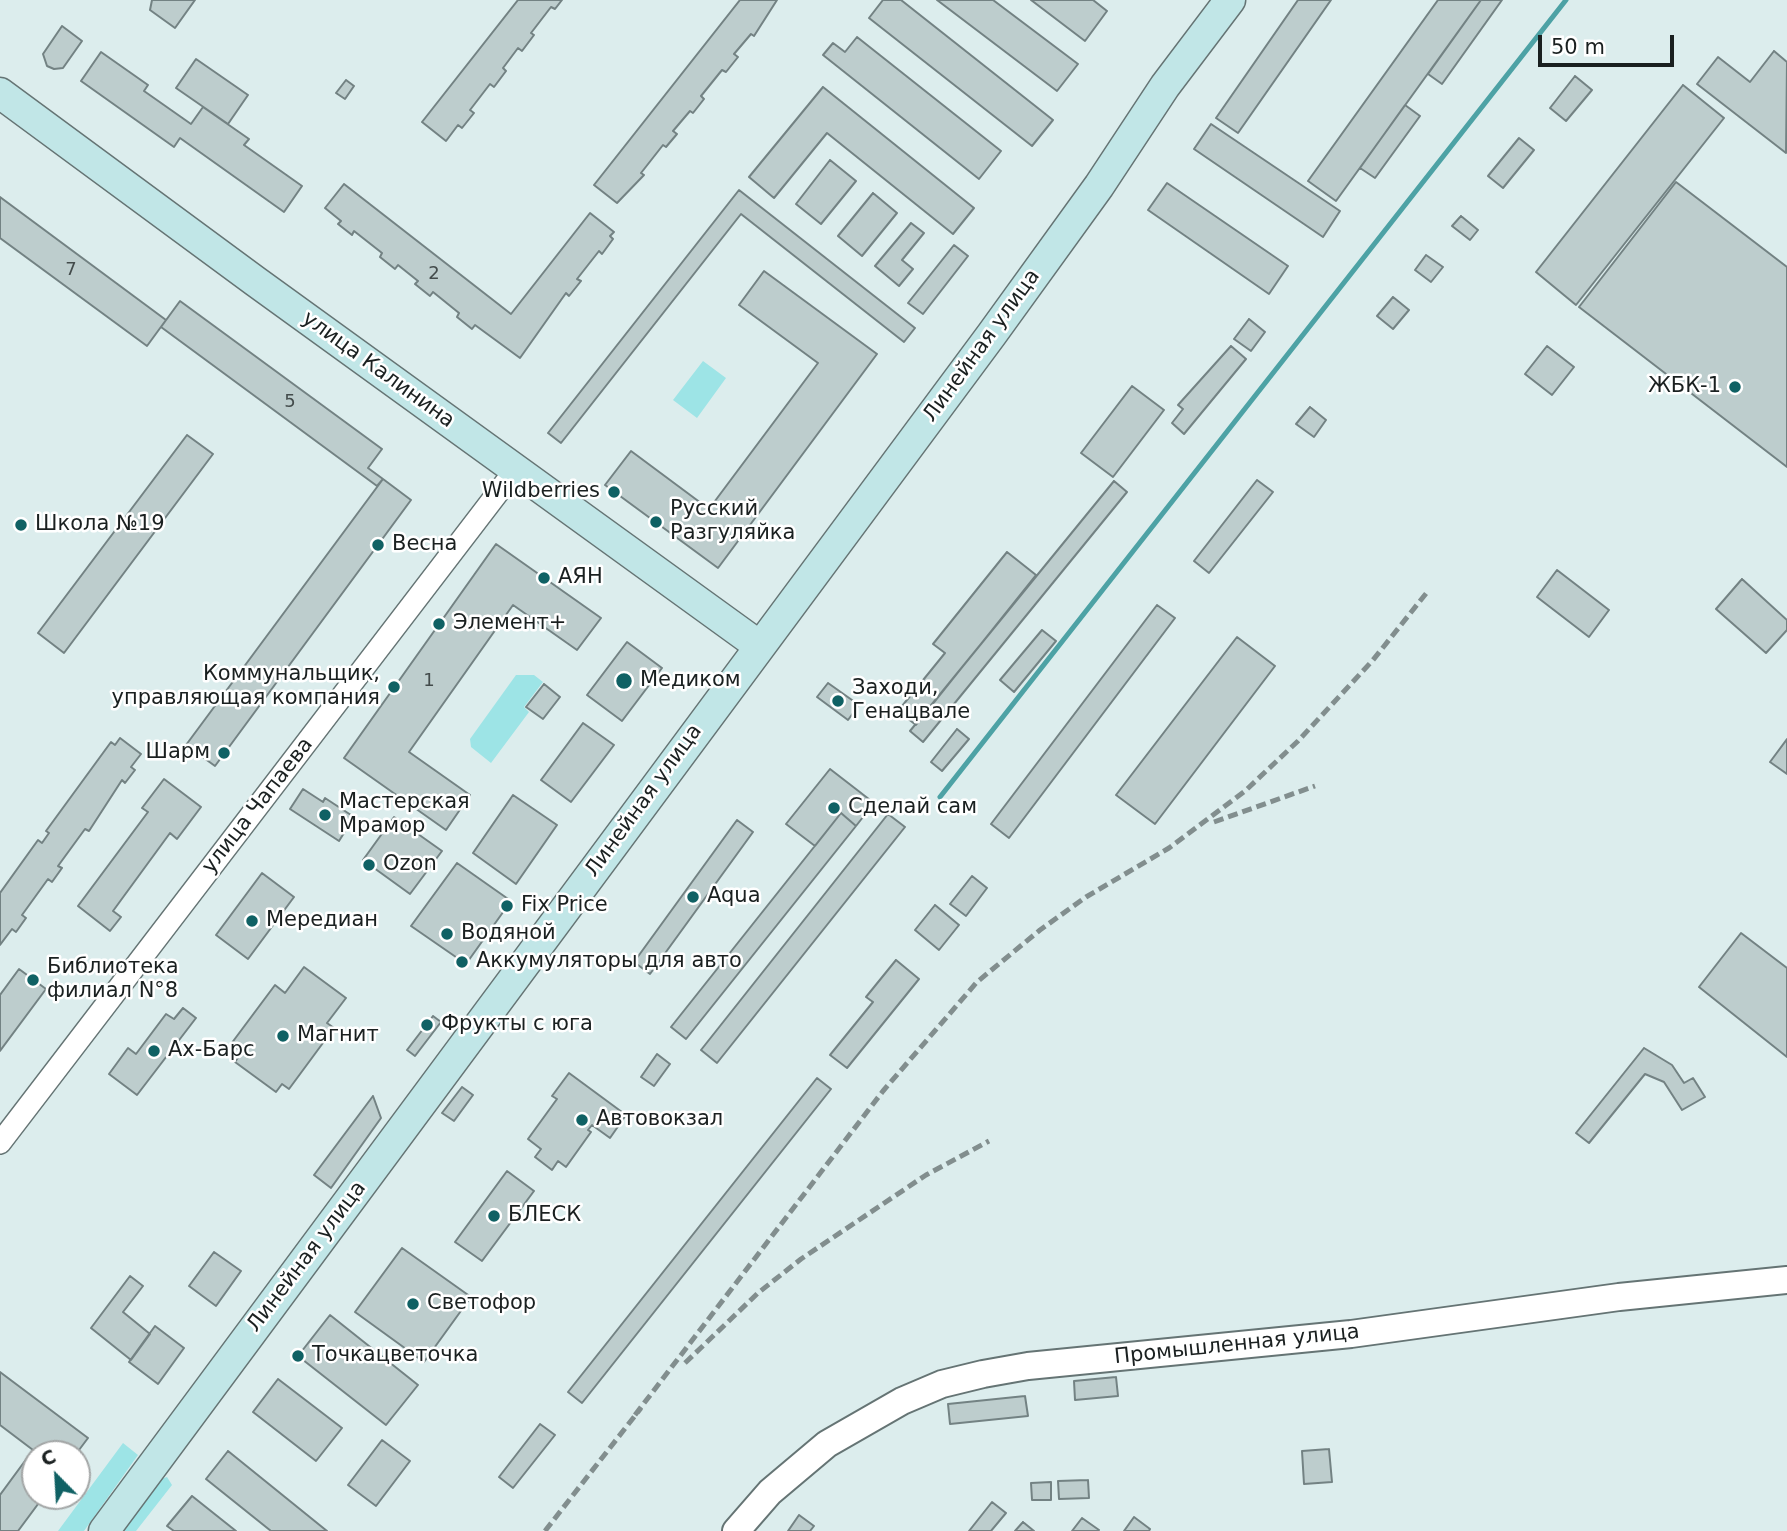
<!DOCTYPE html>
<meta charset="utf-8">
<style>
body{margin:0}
#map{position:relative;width:1787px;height:1531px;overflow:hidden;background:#dceded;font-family:"DejaVu Sans",sans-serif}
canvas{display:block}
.north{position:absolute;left:21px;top:1440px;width:70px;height:70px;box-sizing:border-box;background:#fff;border:2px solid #a3a6a6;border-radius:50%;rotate:336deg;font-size:19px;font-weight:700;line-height:28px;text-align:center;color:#1a2020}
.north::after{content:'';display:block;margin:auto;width:24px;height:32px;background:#106164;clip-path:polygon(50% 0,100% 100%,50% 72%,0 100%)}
.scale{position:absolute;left:1538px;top:35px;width:136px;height:32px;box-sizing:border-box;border:4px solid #1a2020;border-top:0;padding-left:9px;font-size:21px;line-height:24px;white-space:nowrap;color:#1a2020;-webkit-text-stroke:5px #fff;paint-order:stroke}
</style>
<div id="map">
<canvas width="1787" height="1531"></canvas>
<div class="north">С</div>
<div class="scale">50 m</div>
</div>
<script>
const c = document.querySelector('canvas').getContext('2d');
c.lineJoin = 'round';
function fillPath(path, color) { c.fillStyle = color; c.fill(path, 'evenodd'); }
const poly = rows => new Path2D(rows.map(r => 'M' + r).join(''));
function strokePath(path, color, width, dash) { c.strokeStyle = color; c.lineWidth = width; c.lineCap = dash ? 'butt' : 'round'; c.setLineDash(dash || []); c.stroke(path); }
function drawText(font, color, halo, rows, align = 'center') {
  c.font = font + ' "DejaVu Sans",sans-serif'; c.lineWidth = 5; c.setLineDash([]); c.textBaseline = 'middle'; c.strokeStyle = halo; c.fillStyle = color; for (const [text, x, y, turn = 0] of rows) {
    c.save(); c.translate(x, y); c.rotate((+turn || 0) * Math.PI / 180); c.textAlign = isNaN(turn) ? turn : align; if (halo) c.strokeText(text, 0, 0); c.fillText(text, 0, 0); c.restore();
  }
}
const green = poly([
 [703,361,726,378,697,418,673,400],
 [516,675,534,675,543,682,524,707,529,712,491,763,471,747,470,739],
 [123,1443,138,1455,84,1531,58,1531],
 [167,1477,172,1485,136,1531,122,1531,161,1479]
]);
const stream = poly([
 [940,797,1566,0]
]);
const building = poly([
 [152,0,195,0,175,28,150,10,152,0],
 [518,0,562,0,555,9,551,7,531,33,534,35,522,51,518,48,503,68,506,71,494,87,490,84,470,110,474,113,462,128,458,125,446,141,422,122,518,0],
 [740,0,777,0,754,36,751,34,734,54,738,57,726,72,722,70,701,96,704,99,693,113,690,111,673,131,677,134,666,147,663,145,641,173,644,175,617,203,594,185,740,0],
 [883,0,901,0,1053,120,1032,146,869,18,883,0],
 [937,0,993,0,1078,64,1057,91,937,0],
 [1031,0,1093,0,1107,11,1085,41,1031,0],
 [1298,0,1331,0,1238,133,1216,118,1298,0],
 [1438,0,1481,0,1336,201,1308,181,1438,0],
 [1481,0,1502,0,1442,84,1428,74,1481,0],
 [62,26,82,41,63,68,54,69,47,66,43,54,62,26],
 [857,37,1001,151,979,179,823,55,833,43,845,52,857,37],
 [1774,51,1787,62,1786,153,1697,84,1718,57,1750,82,1774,51],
 [101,52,148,85,144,91,191,124,203,107,249,139,244,145,302,186,284,212,180,138,174,147,81,81,101,52],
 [196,59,248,95,228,124,176,88,196,59],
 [1575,76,1592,90,1566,121,1550,108,1575,76],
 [346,80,354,86,345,99,336,93,346,80],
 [1683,85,1724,118,1576,305,1536,272,1683,85],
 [823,87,974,208,953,234,827,133,774,198,749,177,823,87],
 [1405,105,1420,116,1375,178,1360,168,1405,105],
 [1211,124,1340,211,1323,237,1194,149,1211,124],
 [1519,138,1534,150,1503,188,1488,176,1519,138],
 [830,160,856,181,821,224,796,204,830,160],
 [1676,182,1787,267,1787,467,1579,307,1676,182],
 [1167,183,1288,266,1269,294,1148,210,1167,183],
 [344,184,511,314,590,213,614,232,610,236,613,239,602,254,599,251,577,279,581,281,569,296,566,293,520,358,475,325,472,329,457,317,459,313,433,292,430,296,415,284,418,281,398,265,395,269,380,257,382,253,354,231,352,235,338,224,341,221,325,208,344,184],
 [739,190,915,328,904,342,741,214,561,443,548,433,739,190],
 [873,193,897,213,862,256,838,236,873,193],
 [0,197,166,320,147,346,0,238,0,197],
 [1461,216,1478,230,1470,240,1452,226,1461,216],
 [911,223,924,233,902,260,913,269,899,286,875,266,911,223],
 [954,245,968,256,923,314,908,303,954,245],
 [1426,255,1443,267,1431,282,1415,270,1426,255],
 [764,271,877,354,718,568,605,485,631,451,709,509,818,363,739,305,764,271],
 [1393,297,1409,310,1393,329,1377,316,1393,297],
 [180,301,382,449,368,468,383,479,377,486,161,327,180,301],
 [1249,319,1265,332,1251,351,1234,339,1249,319],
 [1231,346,1246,359,1184,434,1172,423,1183,409,1178,405,1231,346],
 [1547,346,1574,367,1552,395,1525,374,1547,346],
 [1132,386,1164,410,1113,477,1081,453,1132,386],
 [1310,407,1326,420,1314,437,1296,424,1310,407],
 [187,435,213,454,64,653,38,633,187,435],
 [383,479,411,500,215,766,186,745,383,479],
 [1257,480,1273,492,1209,573,1194,561,1257,480],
 [1114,481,1127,492,923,742,910,731,1114,481],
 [496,544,601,618,577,650,513,605,409,752,470,795,446,830,344,758,496,544],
 [1007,552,1036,575,916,725,898,711,945,653,933,644,1007,552],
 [1557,570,1609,610,1589,637,1537,597,1557,570],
 [1742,579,1787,620,1787,630,1766,653,1716,609,1742,579],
 [1157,605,1175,618,1009,838,991,824,1157,605],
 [1042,630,1056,641,1014,692,1000,680,1042,630],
 [1237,637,1275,666,1155,824,1116,795,1237,637],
 [627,642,662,668,622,721,587,695,627,642],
 [828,683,859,705,848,720,817,697,828,683],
 [544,684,560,697,543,719,526,707,544,684],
 [583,723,614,745,571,802,541,780,583,723],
 [957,729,969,739,942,771,931,762,957,729],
 [120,738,141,754,131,767,135,770,125,783,122,780,89,831,85,829,58,866,62,868,52,882,48,879,22,915,26,918,16,932,12,929,0,945,0,893,38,840,42,843,49,833,46,831,111,742,115,745,120,738],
 [1787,739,1787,774,1770,762,1787,739],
 [830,769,874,803,856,826,841,813,815,846,786,824,830,769],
 [164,779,201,807,177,839,170,833,113,911,121,917,110,931,78,906,148,812,142,808,164,779],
 [303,789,323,802,325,798,354,817,339,841,290,809,303,789],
 [513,795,557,825,516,884,473,853,513,795],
 [841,813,856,826,686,1039,671,1027,841,813],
 [888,814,905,827,717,1063,701,1050,888,814],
 [394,817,442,851,410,894,363,860,394,817],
 [737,820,753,832,650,974,634,962,737,820],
 [457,863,511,901,466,964,411,926,457,863],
 [262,873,294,897,248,959,216,935,262,873],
 [972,876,987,888,966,916,950,904,972,876],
 [935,905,959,925,939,950,915,930,935,905],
 [1741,933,1787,968,1787,1057,1699,987,1741,933],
 [896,960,919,979,847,1068,830,1055,873,1002,866,997,896,960],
 [304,967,346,998,327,1023,334,1028,289,1089,282,1084,276,1092,235,1062,242,1052,231,1044,275,985,285,993,304,967],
 [19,969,46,989,0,1051,0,995,19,969],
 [183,1008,196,1018,137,1095,109,1074,128,1048,136,1054,166,1014,174,1019,183,1008],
 [433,1016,441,1022,415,1056,407,1050,433,1016],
 [1644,1048,1672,1065,1684,1083,1693,1078,1705,1097,1682,1110,1664,1082,1645,1074,1589,1143,1576,1133,1644,1048],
 [657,1054,670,1064,654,1086,641,1077,657,1054],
 [569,1073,626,1115,610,1138,592,1125,588,1130,591,1132,566,1167,558,1161,552,1170,535,1157,541,1149,528,1139,557,1099,552,1096,569,1073],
 [817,1078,831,1089,582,1403,568,1392,817,1078],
 [462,1087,473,1095,454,1121,442,1113,462,1087],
 [373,1096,381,1118,331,1188,314,1175,373,1096],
 [507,1171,534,1191,482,1261,455,1242,507,1171],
 [402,1248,471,1297,424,1362,355,1312,402,1248],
 [214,1252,241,1271,216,1306,189,1286,214,1252],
 [130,1276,143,1286,123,1312,150,1334,131,1360,91,1328,130,1276],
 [330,1315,418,1385,386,1425,298,1356,330,1315],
 [155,1326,184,1348,158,1384,129,1362,155,1326],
 [0,1372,88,1438,76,1454,35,1454,35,1496,44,1496,18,1531,0,1531,0,1495,33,1450,0,1425,0,1372],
 [1116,1377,1118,1396,1075,1400,1074,1381,1116,1377],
 [278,1379,342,1428,316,1461,253,1412,278,1379],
 [1025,1396,1028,1416,950,1424,948,1404,1025,1396],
 [540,1424,555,1435,513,1488,499,1477,540,1424],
 [382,1440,410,1461,376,1506,348,1485,382,1440],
 [1329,1449,1332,1482,1304,1484,1302,1451,1329,1449],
 [228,1451,327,1531,271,1531,206,1479,228,1451],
 [1088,1480,1089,1498,1059,1499,1058,1481,1088,1480],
 [1051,1482,1051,1500,1032,1500,1031,1483,1051,1482],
 [192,1496,236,1531,174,1531,167,1526,192,1496],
 [992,1502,1006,1513,991,1531,969,1531,992,1502],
 [799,1515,814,1526,810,1531,788,1531,799,1515],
 [1134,1517,1150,1529,1149,1531,1124,1531,1134,1517],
 [1082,1518,1099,1530,1098,1531,1072,1531,1082,1518],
 [1023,1522,1034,1531,1015,1531,1023,1522]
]);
const minor = poly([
 [0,1143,516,469]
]);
const tertiary = poly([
 [736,1531,770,1492,827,1444,902,1401,942,1384,983,1374,1028,1366,1351,1334,1619,1297,1787,1280]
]);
const secondary = poly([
 [0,93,255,281,758,645],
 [104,1531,992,334,1099,186,1165,86,1230,0]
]);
const rail = poly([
 [1214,822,1315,786],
 [685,1363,758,1293,801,1259,926,1175,989,1141],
 [635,1415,883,1091,977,982,1040,930,1086,897,1169,848,1245,791,1298,741,1373,660,1428,591],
 [545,1531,641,1408]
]);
const markers = [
 [1735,387,7,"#106164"],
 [614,492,7,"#106164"],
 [656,522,7,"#106164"],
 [21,525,7,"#106164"],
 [378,545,7,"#106164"],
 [544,578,7,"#106164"],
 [439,624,7,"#106164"],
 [624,681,9,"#106164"],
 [394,687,7,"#106164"],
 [838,701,7,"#106164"],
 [224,753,7,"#106164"],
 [834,808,7,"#106164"],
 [325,815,7,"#106164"],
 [369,865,7,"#106164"],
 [693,897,7,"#106164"],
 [507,906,7,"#106164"],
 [252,921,7,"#106164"],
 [447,934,7,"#106164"],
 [462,962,7,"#106164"],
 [33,980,7,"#106164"],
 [427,1025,7,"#106164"],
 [283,1036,7,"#106164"],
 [154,1051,7,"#106164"],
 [582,1120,7,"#106164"],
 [494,1216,7,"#106164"],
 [413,1304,7,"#106164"],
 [298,1356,7,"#106164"]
];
const numberNames = [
 ["7",71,270],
 ["2",434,274],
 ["5",290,402],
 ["1",429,681]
];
const streetNames = [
 ["Линейная улица",982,346,-54],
 ["улица Калинина",378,370,36],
 ["Линейная улица",644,801,-54],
 ["улица Чапаева",258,806,-52],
 ["Линейная улица",307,1257,-53],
 ["Промышленная улица",1237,1345,-6]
];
const poiNames = [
 ["ЖБК-1",1721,387,"right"],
 ["Wildberries",600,492,"right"],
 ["Русский",670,510],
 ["Разгуляйка",670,534],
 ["Школа №19",35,525],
 ["Весна",392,545],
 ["АЯН",558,578],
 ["Элемент+",453,624],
 ["Коммунальщик,",380,675,"right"],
 ["управляющая компания",380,699,"right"],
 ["Медиком",640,681],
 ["Заходи,",852,689],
 ["Генацвале",852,713],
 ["Шарм",210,753,"right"],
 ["Мастерская",339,803],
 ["Мрамор",339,827],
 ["Сделай сам",848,808],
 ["Ozon",383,865],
 ["Aqua",707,897],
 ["Fix Price",521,906],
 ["Мередиан",266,921],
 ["Водяной",461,934],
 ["Аккумуляторы для авто",476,962],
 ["Библиотека",47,968],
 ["филиал N°8",47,992],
 ["Фрукты с юга",441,1025],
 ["Магнит",297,1036],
 ["Ах-Барс",168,1051],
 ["Автовокзал",596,1120],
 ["БЛЕСК",508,1216],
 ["Светофор",427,1304],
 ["Точкацветочка",312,1356]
];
fillPath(green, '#9de4e6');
strokePath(stream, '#4da2a5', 5);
fillPath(building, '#bdcdcd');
strokePath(building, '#738283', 2);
strokePath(minor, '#657474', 24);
strokePath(tertiary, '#657474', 30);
strokePath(secondary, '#657474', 33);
strokePath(minor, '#fff', 21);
strokePath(tertiary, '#fff', 26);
strokePath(secondary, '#c1e6e7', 30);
strokePath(rail, '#828e8e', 5, [10, 5]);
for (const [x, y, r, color] of markers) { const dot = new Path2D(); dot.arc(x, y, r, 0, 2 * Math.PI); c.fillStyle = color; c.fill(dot); strokePath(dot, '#fff', 2.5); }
drawText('18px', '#434b4b', null, numberNames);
drawText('21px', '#1a2020', '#fff', streetNames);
drawText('21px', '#1a2020', '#fff', poiNames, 'left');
</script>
